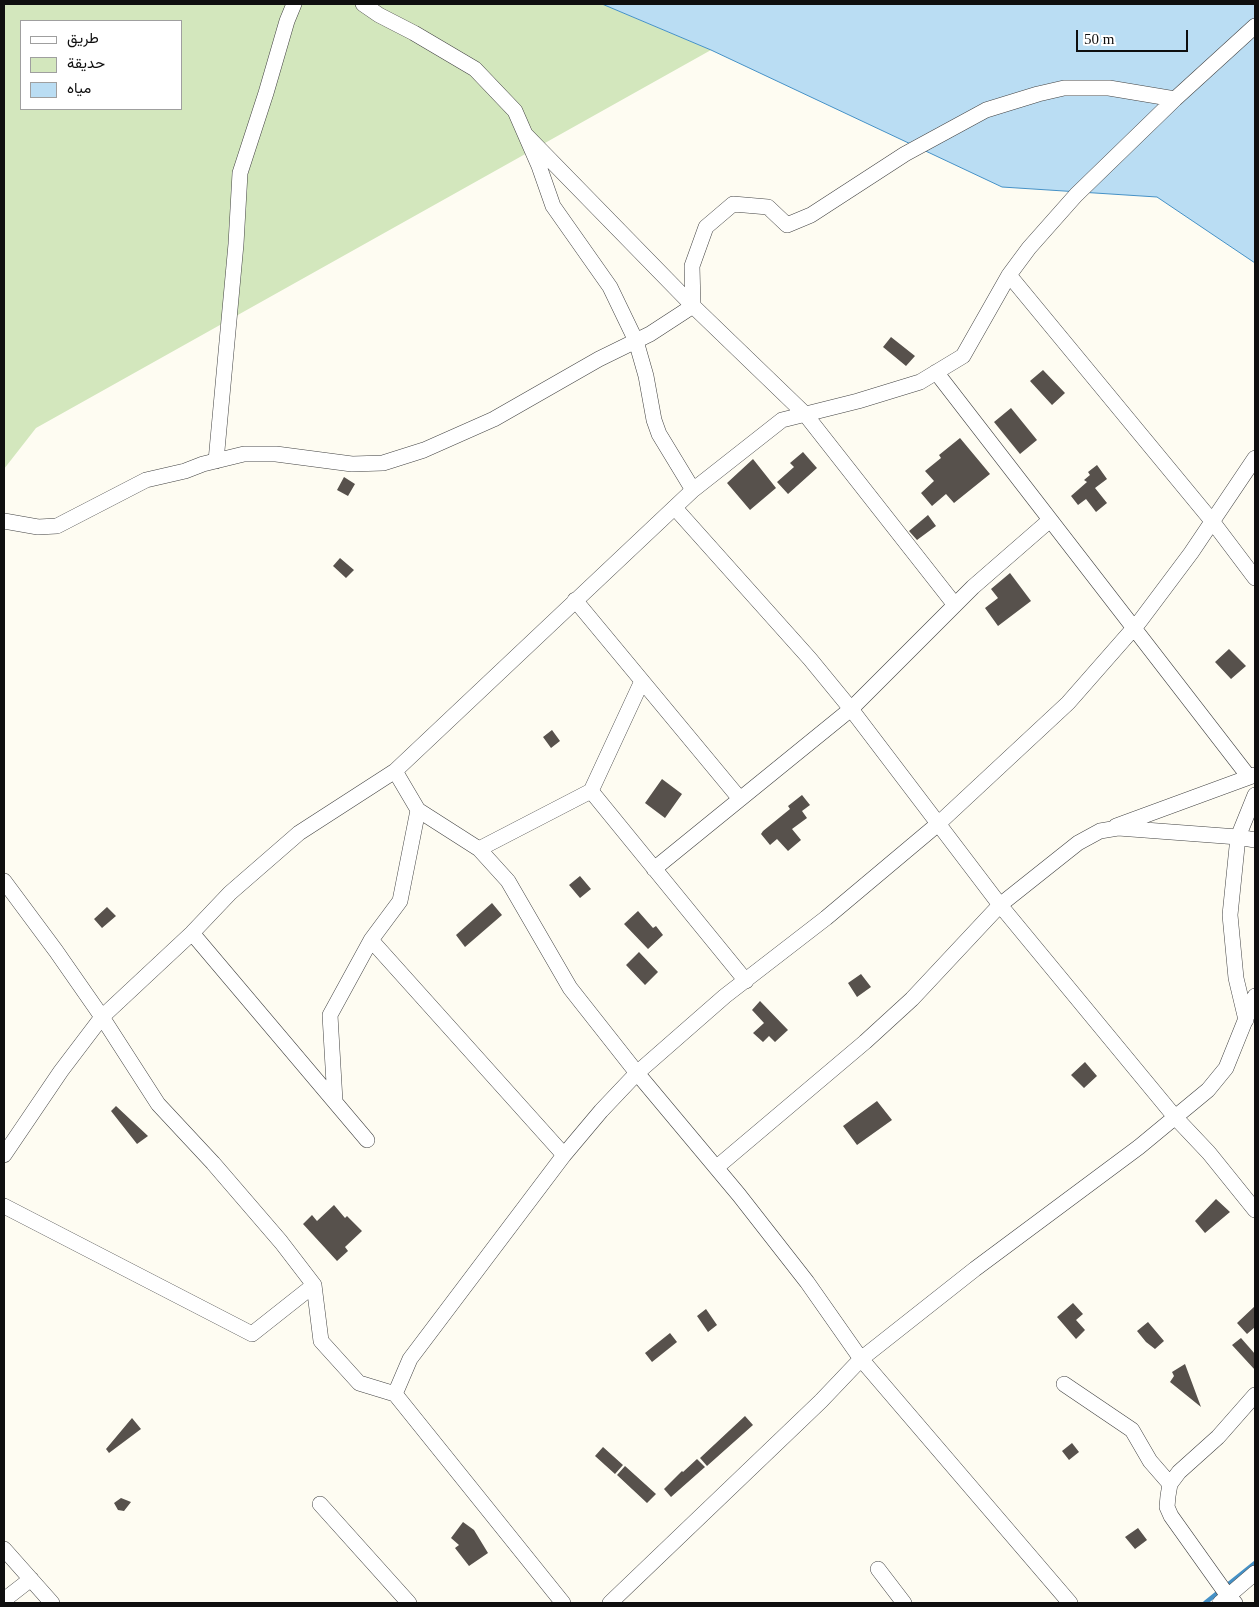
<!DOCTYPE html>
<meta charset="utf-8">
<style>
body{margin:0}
#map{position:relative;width:1259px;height:1607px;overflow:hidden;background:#fefcf2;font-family:"Times New Roman",Vazirmatn,serif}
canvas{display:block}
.frame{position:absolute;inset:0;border:5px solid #0f0f0f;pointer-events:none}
.legend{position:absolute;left:20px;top:20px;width:162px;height:90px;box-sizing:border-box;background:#fff;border:1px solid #9f9f9f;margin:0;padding:6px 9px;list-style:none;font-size:15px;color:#0f0f0f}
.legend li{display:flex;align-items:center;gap:10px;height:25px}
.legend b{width:25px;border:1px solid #9f9f9f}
.scale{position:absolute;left:1076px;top:30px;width:112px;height:22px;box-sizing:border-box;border:2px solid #0f0f0f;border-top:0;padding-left:6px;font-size:15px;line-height:18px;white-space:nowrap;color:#0f0f0f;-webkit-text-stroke:4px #fff;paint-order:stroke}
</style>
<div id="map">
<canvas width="1259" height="1607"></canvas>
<div class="frame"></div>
<ul class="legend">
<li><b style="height:6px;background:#fff"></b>طريق</li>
<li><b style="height:14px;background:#d3e7bd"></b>حديقة</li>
<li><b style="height:14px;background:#baddf3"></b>مياه</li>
</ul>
<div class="scale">50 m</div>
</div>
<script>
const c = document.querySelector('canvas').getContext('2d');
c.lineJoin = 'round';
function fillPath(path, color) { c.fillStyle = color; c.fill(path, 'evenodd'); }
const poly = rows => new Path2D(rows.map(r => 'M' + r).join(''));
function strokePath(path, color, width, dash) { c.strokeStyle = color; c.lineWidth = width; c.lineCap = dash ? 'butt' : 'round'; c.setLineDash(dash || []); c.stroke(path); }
const green = poly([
 [4,4,602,4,711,50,36,428,4,469],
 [21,21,181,21,181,109,21,109]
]);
const water = poly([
 [602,4,1255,4,1255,263,1157,197,1002,187,711,50,602,4]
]);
const stream = poly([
 [1205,1603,1255,1563]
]);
const building = poly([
 [891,337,915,356,906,366,883,347],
 [1043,370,1065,393,1052,405,1030,381],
 [1011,408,1037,440,1020,454,994,422],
 [960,438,990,474,954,503,946,494,932,506,921,493,934,481,925,471,941,458,939,455],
 [803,452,817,468,788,494,777,482,794,467,790,463],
 [753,459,776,488,750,510,727,483],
 [1097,465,1107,479,1095,488,1107,503,1096,512,1086,499,1078,505,1071,496,1087,482,1084,480,1090,475,1088,472],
 [344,477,355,484,348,496,337,490],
 [928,515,936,526,917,540,909,531],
 [340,558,354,570,346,578,333,566],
 [1010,573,1031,601,998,626,985,608,998,598,991,589],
 [1229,649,1246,666,1231,679,1215,662],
 [552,730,560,741,551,748,543,737],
 [662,779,682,794,665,818,645,803],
 [802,795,810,805,802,811,807,818,792,829,801,840,788,851,777,839,770,845,761,834,763,831,790,809,788,806],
 [580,876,591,889,580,898,569,885],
 [492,903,502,915,465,947,456,935],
 [107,907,116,916,102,928,94,919],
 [638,911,653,928,656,926,663,935,648,949,624,924],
 [639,952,658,972,645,985,626,965],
 [861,974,871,987,857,997,848,983],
 [760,1001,788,1030,775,1042,769,1036,763,1042,753,1033,764,1023,752,1010],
 [1085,1062,1097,1076,1084,1088,1071,1075],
 [877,1101,892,1120,857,1145,843,1126],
 [116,1106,148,1136,137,1144,111,1111],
 [1216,1199,1230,1212,1205,1233,1195,1221],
 [334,1205,345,1218,347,1216,362,1231,345,1247,348,1251,337,1261,303,1224,312,1215,317,1221],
 [1073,1303,1083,1314,1076,1320,1085,1330,1076,1339,1057,1317],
 [1255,1306,1255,1327,1247,1334,1237,1323],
 [706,1309,717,1325,708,1332,697,1316],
 [1148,1322,1164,1341,1155,1349,1146,1342,1137,1331],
 [670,1333,677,1342,652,1362,645,1353],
 [1241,1338,1255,1354,1255,1370,1232,1345],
 [1185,1364,1201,1407,1170,1382,1174,1376,1172,1372],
 [745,1416,753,1425,707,1466,700,1458],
 [132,1418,141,1429,109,1453,106,1449],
 [1072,1443,1079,1452,1069,1460,1062,1451],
 [603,1447,623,1465,615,1474,595,1456],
 [697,1459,705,1467,671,1497,664,1489,682,1471,683,1472],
 [625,1466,656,1494,647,1503,617,1475],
 [121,1498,131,1502,124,1511,118,1510,114,1503],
 [463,1522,474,1530,488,1553,469,1566,455,1548,459,1545,451,1538],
 [1138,1528,1147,1540,1135,1549,1125,1537]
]);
const street = poly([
 [363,4,379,15,414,33,475,69,515,111,539,166,553,206,610,287,636,341,646,376,654,420,659,434,693,490],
 [526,135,693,306,805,414,955,605],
 [1009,275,1212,521,1255,578],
 [936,372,1249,777],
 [216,461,236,244,240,173,266,93,287,21,294,4],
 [675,508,810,659,851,709,1000,905,1175,1117,1209,1153,1255,1210],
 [4,521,38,527,57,526,146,480,185,471,203,464,244,454,276,454,352,464,383,463,424,450,494,419,599,359,650,334,693,306,692,266,706,227,733,204,768,207,787,225,811,215,905,154,986,110,1038,94,1064,88,1109,88,1175,99],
 [575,600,740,799],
 [395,771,418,810,479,849,508,881,570,988,637,1073,739,1195,807,1282,861,1359,1070,1603],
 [591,791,746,981],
 [1116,826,1255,775],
 [479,849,591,791,642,681],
 [654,869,851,709,973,587,1050,520],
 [4,881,56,951,102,1017,158,1104,213,1163,281,1242,314,1285,321,1341,359,1383,395,1394,563,1603],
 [192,933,367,1140],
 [371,940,564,1155],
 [1246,1020,1236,978,1230,915,1238,837,1255,795],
 [335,1101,330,1015,371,940,400,901,418,810],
 [4,1155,61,1071,102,1017,192,933,230,893,299,833,395,771,693,490,782,420,858,401,920,382,963,356,1009,275,1029,248,1076,195,1175,99,1255,26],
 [717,1167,865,1042,912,999,1000,905,1078,843,1100,831,1118,828,1238,837,1255,840],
 [4,1206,252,1334,314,1285],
 [1064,1384,1132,1430,1150,1461,1170,1484],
 [395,1394,410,1359,564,1155,601,1111,637,1073,725,996,826,918,938,824,1068,703,1140,621,1191,553,1255,458],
 [320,1504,409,1603],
 [4,1549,52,1603],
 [878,1569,904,1603],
 [4,1600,31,1579],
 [610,1603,821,1401,861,1359,975,1269,1139,1147,1208,1090,1226,1068,1255,996],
 [1220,1603,1255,1573],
 [1235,1603,1228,1596,1171,1516,1167,1507,1168,1496,1170,1484,1179,1472,1218,1437,1255,1395]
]);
fillPath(green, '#d3e7bd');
fillPath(water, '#baddf3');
strokePath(water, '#4591c6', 1);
strokePath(stream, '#4591c6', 4.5);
fillPath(building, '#57514c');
strokePath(street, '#424242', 16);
strokePath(street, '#fff', 15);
</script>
